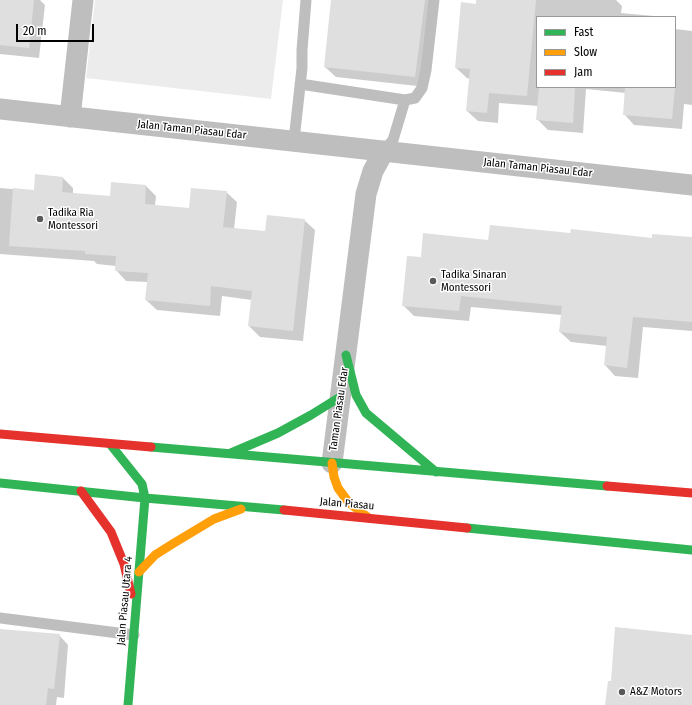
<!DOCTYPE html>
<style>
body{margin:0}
#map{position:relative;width:692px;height:705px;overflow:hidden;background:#fff;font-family:"Fira Sans Condensed",sans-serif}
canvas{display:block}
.legend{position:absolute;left:536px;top:16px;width:140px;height:72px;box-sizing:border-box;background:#fff;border:1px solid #999;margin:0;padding:5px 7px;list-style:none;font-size:12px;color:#000}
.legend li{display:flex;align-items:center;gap:8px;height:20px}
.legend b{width:20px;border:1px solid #999}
.scale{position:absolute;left:16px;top:24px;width:78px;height:18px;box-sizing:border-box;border:2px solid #000;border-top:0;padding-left:5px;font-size:12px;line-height:14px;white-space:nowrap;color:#000;-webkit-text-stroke:3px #fff;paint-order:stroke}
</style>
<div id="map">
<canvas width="692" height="705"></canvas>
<ul class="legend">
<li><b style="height:5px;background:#30b455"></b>Fast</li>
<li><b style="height:5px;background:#ff9f0a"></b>Slow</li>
<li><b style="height:5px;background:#e5322d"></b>Jam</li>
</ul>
<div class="scale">20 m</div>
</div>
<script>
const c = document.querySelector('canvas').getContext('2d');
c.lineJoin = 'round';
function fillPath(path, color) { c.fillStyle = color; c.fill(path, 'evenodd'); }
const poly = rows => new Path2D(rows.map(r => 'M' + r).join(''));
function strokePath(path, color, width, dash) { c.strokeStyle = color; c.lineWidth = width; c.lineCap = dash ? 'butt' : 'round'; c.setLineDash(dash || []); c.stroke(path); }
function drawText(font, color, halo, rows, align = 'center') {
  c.font = font + ' "Fira Sans Condensed",sans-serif'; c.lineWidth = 3; c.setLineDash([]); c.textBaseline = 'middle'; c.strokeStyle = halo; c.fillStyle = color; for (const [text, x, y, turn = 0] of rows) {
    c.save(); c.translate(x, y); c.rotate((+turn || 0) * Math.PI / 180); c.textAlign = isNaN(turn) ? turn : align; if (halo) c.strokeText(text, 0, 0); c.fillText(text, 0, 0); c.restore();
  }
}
const green = poly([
 [95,0,283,0,271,99,86,78]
]);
const shadow = poly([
 [0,0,40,0,45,5,39,58,0,54],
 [332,0,435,0,426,87,336,77,325,67],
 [477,0,616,0,622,6,621,13,654,16,655,17,537,17,537,87,675,87,675,29,692,31,692,105,684,104,682,129,634,125,624,114,626,93,586,89,583,133,548,130,537,119,539,106,499,103,498,123,478,121,467,111,470,79,467,78,456,68],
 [63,178,73,188,73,194,111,197,146,186,156,196,155,206,190,209,226,192,237,202,234,229,266,232,304,220,315,230,303,341,260,337,249,326,252,300,222,296,220,316,157,310,146,300,148,282,126,281,116,270,116,266,97,264,94,261,0,254,0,188,35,191],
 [571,234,653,239,692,238,692,331,643,327,638,378,615,376,605,365,607,346,571,342,560,332,562,315,471,307,469,321,414,316,403,305,422,258,489,241],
 [0,630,59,635,68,645,64,698,57,697,56,705,0,705]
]);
const building = poly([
 [0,0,34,0,29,48,0,45],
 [331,0,425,0,415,77,324,67],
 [476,0,536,0,527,96,489,93,487,113,466,111,470,69,455,68,461,2,476,4],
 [539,87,575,87,573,123,536,120],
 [625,87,675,87,672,119,623,115],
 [35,174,63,177,62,192,110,196,111,182,146,185,145,204,189,208,191,188,227,191,223,227,265,231,267,215,305,219,293,331,248,326,252,291,211,286,210,306,145,300,148,273,115,271,116,256,85,254,85,251,9,246,13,188,34,190],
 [490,225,570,233,571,229,652,238,652,234,692,237,692,322,633,317,627,368,604,365,607,337,559,332,562,306,461,296,459,311,402,306,407,256,421,257,423,233,488,240],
 [615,627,692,635,692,705,605,705,608,681,611,681],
 [0,629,60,634,54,689,48,688,46,705,0,705]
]);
const lane = poly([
 [300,84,405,100],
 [294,140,302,68,302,50,306,0],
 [384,151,393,140,405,100,415,98,422,88,426,70,434,0],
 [0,618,134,635]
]);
const street = poly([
 [0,109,692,185],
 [70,117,83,0],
 [332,463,366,194,373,171,384,151]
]);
const fast = poly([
 [346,355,356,395,366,413,436,472],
 [110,444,142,484,145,498,128,705],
 [151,447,607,486],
 [231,453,278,433,311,415,340,397],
 [0,483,145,498,284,510],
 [467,528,692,550]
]);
const slow = poly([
 [332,463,334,477,338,488,349,503,369,518],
 [139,572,155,555,174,543,214,519,241,509]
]);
const jam = poly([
 [0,434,151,447],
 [607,486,692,493],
 [81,491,111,532,124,564,131,594],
 [284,510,467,528]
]);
const markers = [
 [40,219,4,"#595959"],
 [433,281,4,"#595959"],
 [622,692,4,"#595959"]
];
const streetNames = [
 ["Jalan Taman Piasau Edar",192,130,6],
 ["Jalan Taman Piasau Edar",538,168,6],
 ["Taman Piasau Edar",339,409,-82],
 ["Jalan Piasau",347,504,5],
 ["Jalan Piasau Utara 4",125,601,-85]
];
const poiNames = [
 ["Tadika Ria",48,213],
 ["Montessori",48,226],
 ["Tadika Sinaran",441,275],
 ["Montessori",441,288],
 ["A&Z Motors",630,692]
];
fillPath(green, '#ececec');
fillPath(shadow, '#0003');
fillPath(building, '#dfdfdf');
strokePath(lane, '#bebebe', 11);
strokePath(street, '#bebebe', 21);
strokePath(fast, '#30b455', 9);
strokePath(slow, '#ff9f0a', 9);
strokePath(jam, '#e5322d', 9);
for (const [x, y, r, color] of markers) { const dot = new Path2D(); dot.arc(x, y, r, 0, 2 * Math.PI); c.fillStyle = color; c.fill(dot); strokePath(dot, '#fff', 1.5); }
drawText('11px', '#000', '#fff', streetNames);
drawText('11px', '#000', '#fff', poiNames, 'left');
</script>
